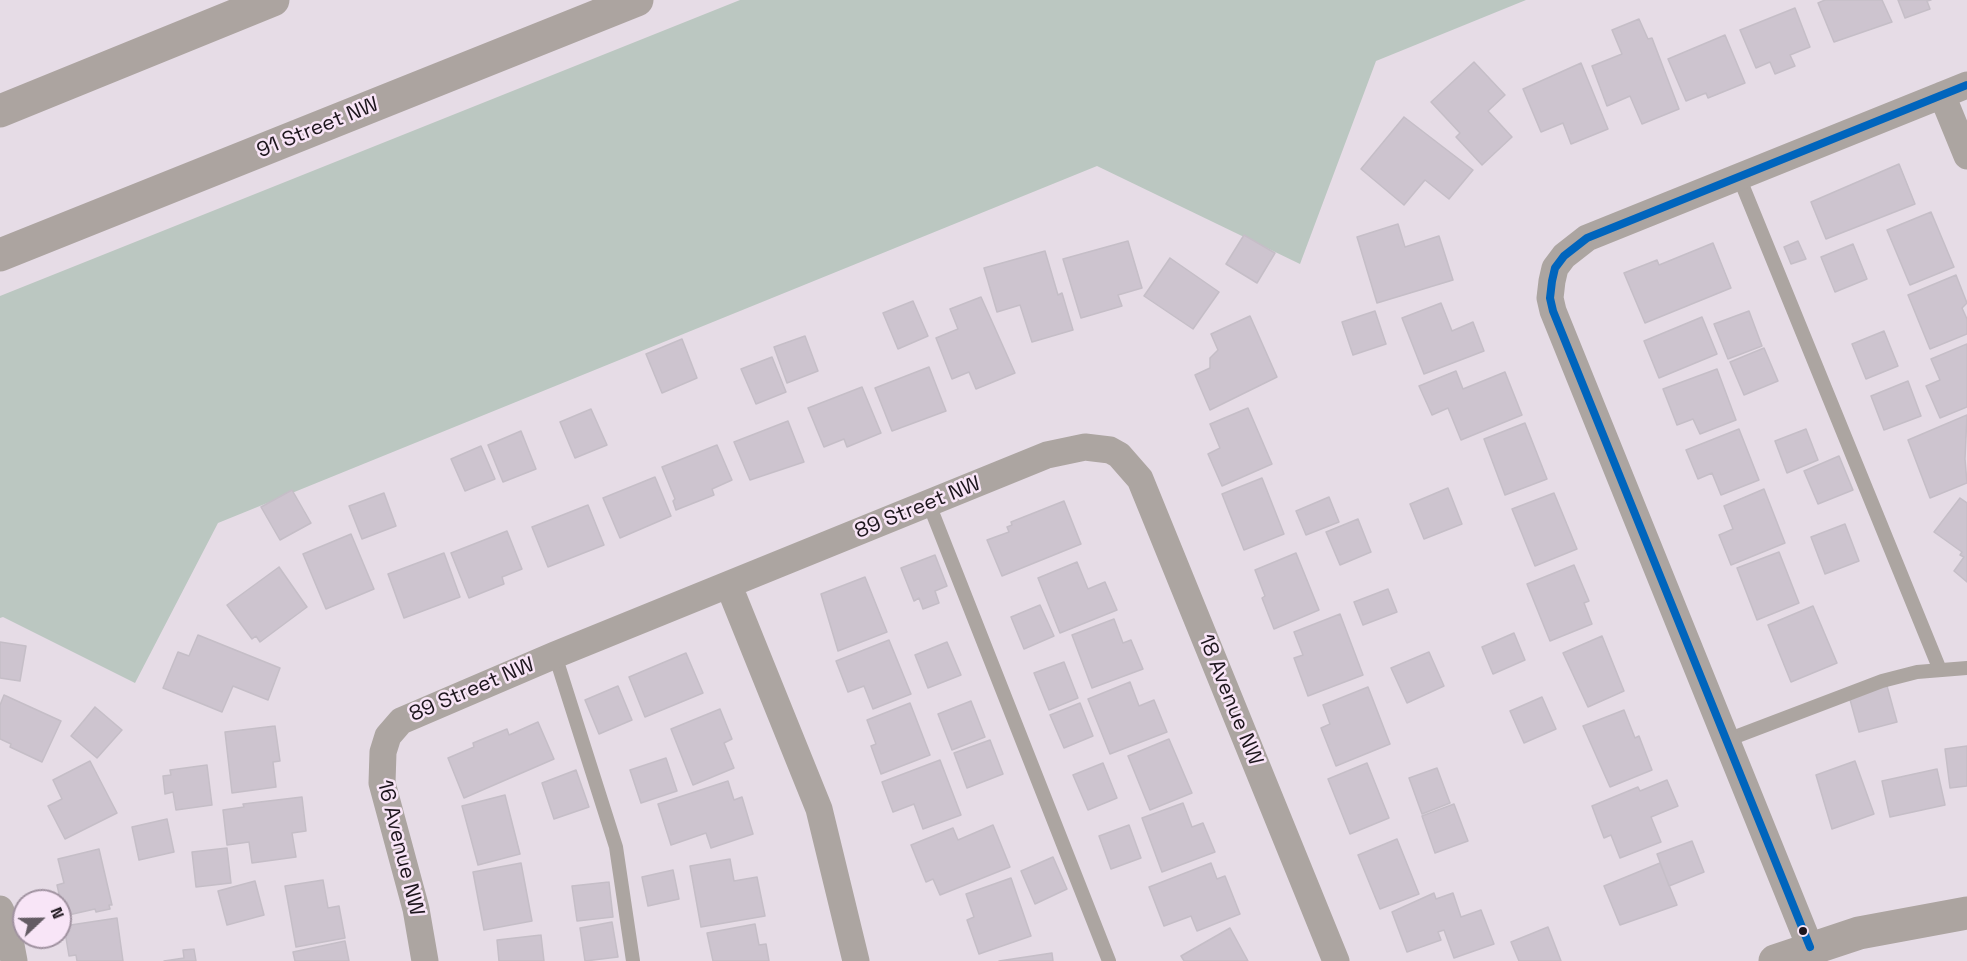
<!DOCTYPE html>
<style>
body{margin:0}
#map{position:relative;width:1967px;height:961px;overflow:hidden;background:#e6dce6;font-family:"Space Grotesk",sans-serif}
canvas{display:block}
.north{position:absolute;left:12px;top:889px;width:60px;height:60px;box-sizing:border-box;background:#f8e5f7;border:2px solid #a092a0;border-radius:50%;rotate:68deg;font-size:16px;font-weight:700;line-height:24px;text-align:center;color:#1d161d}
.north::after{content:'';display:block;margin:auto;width:21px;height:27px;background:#635b63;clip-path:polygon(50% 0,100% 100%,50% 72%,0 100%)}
</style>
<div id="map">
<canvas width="1967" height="961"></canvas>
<div class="north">N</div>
</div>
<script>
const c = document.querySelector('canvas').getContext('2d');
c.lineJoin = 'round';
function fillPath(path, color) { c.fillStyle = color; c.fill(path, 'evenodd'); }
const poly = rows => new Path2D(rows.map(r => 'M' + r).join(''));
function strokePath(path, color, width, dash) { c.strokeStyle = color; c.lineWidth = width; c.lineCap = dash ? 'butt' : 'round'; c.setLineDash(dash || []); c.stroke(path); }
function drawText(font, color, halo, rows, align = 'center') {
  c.font = font + ' "Space Grotesk",sans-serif'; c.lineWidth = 5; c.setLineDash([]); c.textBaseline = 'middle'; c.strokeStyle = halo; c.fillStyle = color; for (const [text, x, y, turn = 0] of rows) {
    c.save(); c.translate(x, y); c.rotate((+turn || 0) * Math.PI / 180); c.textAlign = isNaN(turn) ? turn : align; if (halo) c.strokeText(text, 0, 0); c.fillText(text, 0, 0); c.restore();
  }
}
const green = poly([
 [740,0,1526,0,1376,61,1300,264,1097,166,218,523,135,683,3,617,0,618,0,296]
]);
const building = poly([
 [1825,0,1882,0,1892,22,1834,42,1818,3,1825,0],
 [1898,0,1931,0,1927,1,1930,9,1905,18,1898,0],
 [1795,8,1810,47,1790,55,1795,66,1775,74,1770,62,1756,68,1740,30,1795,8],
 [1639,19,1648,39,1652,38,1679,109,1642,124,1630,96,1607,106,1592,66,1622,54,1612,30,1639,19],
 [1725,35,1745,83,1708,98,1706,93,1686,101,1668,59,1725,35],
 [1474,62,1505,95,1488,111,1512,137,1482,165,1456,137,1460,133,1431,102,1474,62],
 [1581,63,1608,129,1571,144,1563,123,1541,132,1523,89,1581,63],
 [1404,117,1473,170,1449,199,1425,180,1404,205,1361,169,1404,117],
 [1899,164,1915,204,1826,239,1811,202,1899,164],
 [1931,212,1954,267,1910,285,1887,230,1931,212],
 [1398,224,1405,247,1439,236,1453,280,1377,303,1357,237,1398,224],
 [1244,235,1275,253,1257,283,1226,264,1244,235],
 [1128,241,1142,288,1118,295,1122,306,1081,318,1063,259,1128,241],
 [1798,241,1806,259,1791,264,1784,247,1798,241],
 [1713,243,1731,288,1645,323,1624,273,1657,260,1659,265,1713,243],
 [1853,244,1867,279,1835,292,1821,257,1853,244],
 [1045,251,1058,295,1062,293,1073,330,1032,342,1020,305,997,312,984,268,1045,251],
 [1170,258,1219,292,1193,329,1144,296,1170,258],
 [1956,275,1967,303,1962,308,1967,319,1967,334,1930,349,1908,295,1956,275],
 [981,297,1015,373,976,389,969,372,952,379,936,338,958,329,950,309,981,297],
 [913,301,928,336,898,349,883,313,913,301],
 [1441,303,1452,331,1473,322,1484,351,1424,374,1402,318,1441,303],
 [1375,311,1386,344,1353,355,1342,322,1375,311],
 [1749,311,1762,346,1728,359,1714,324,1749,311],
 [1250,316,1277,377,1210,410,1195,375,1210,368,1210,358,1218,350,1211,334,1250,316],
 [1702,317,1717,354,1659,378,1644,341,1702,317],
 [1884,331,1898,366,1866,379,1852,344,1884,331],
 [805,336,818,371,787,383,774,347,805,336],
 [682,339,697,378,662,393,646,354,682,339],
 [1967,344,1967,407,1940,418,1926,386,1940,380,1931,359,1967,344],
 [1764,348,1778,381,1744,395,1730,362,1764,348],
 [772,357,786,392,756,404,741,369,772,357],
 [929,367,946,411,892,431,875,388,929,367],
 [1717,369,1736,420,1700,434,1693,419,1677,425,1663,389,1717,369],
 [1456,371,1463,389,1505,372,1522,415,1461,440,1448,408,1432,415,1419,386,1456,371],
 [1908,381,1921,416,1884,430,1871,396,1908,381],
 [862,387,881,433,847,447,844,439,824,447,808,408,862,387],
 [1248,408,1272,464,1222,486,1208,454,1220,448,1210,424,1248,408],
 [591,409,607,445,575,458,560,422,591,409],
 [1967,415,1965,459,1967,483,1930,498,1908,440,1967,415],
 [788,421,804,462,750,480,734,442,788,421],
 [1525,423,1547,479,1505,495,1484,439,1525,423],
 [1739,429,1759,480,1721,495,1712,473,1698,479,1686,450,1739,429],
 [1806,429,1818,460,1787,473,1775,441,1806,429],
 [521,431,536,469,503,482,488,445,521,431],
 [717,445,732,480,712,489,714,495,676,510,673,501,675,499,662,467,717,445],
 [481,446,495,479,465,491,451,459,481,446],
 [1839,456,1853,490,1818,504,1804,471,1839,456],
 [655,477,671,516,620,538,603,498,655,477],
 [1262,478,1284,534,1244,550,1222,494,1262,478],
 [1448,488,1462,524,1424,539,1410,504,1448,488],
 [1764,489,1785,543,1731,565,1719,535,1733,529,1724,506,1764,489],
 [292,490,311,523,280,540,261,507,292,490],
 [384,493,396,526,362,539,349,506,384,493],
 [1554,493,1577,549,1535,566,1512,509,1554,493],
 [1329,497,1339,522,1306,535,1296,511,1329,497],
 [1960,498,1967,503,1967,582,1954,571,1964,557,1960,555,1962,552,1934,532,1960,498],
 [1064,501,1081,544,1002,576,987,540,1009,532,1007,527,1012,525,1011,522,1064,501],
 [588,505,604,545,548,567,532,527,588,505],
 [1358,519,1371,552,1340,565,1326,532,1358,519],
 [1845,524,1859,561,1825,574,1811,537,1845,524],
 [507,531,522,569,502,577,504,584,469,598,451,553,507,531],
 [351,534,374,589,326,609,303,554,351,534],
 [1779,552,1799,603,1757,620,1737,568,1779,552],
 [444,553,460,597,404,618,388,574,444,553],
 [1296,553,1319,610,1274,629,1262,598,1265,596,1255,570,1296,553],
 [935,555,947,586,935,591,939,603,923,609,919,598,914,601,901,568,935,555],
 [1077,562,1088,589,1105,582,1117,610,1060,633,1038,578,1077,562],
 [1574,565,1589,601,1584,603,1592,624,1550,641,1527,584,1574,565],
 [279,567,307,607,260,642,256,636,252,639,227,605,279,567],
 [865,577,887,632,838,651,821,594,865,577],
 [1388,589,1397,612,1363,625,1354,602,1388,589],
 [1040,605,1054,636,1024,649,1011,617,1040,605],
 [1813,606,1837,663,1791,682,1768,625,1813,606],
 [1340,614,1363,675,1308,696,1294,658,1303,655,1294,632,1340,614],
 [1114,619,1123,643,1131,640,1143,669,1092,688,1072,635,1114,619],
 [1514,633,1525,660,1493,674,1482,647,1514,633],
 [198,635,280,668,268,700,233,686,222,712,163,688,178,652,189,656,198,635],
 [1602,636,1624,691,1588,707,1563,653,1602,636],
 [889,640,911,694,873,709,864,686,848,692,836,661,889,640],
 [0,642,26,646,20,681,0,678,0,642],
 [947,642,961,675,928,688,915,655,947,642],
 [1429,652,1444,686,1407,703,1391,668,1429,652],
 [686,653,703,693,645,717,629,677,686,653],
 [1064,662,1078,698,1049,710,1034,673,1064,662],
 [1130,682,1139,706,1154,700,1167,732,1110,754,1088,699,1130,682],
 [618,686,632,720,599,734,585,700,618,686],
 [1887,686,1897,722,1859,732,1849,696,1887,686],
 [1368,687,1390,744,1336,766,1321,728,1330,724,1323,705,1368,687],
 [4,695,61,721,42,762,10,747,11,744,0,739,0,705,4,695],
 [1542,697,1556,729,1524,743,1510,711,1542,697],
 [971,701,985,737,952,750,938,714,971,701],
 [910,703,930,755,881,774,871,746,876,744,867,720,910,703],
 [1080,703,1093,736,1064,748,1050,715,1080,703],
 [95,707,122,730,97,758,71,736,95,707],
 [720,709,732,739,724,743,734,768,693,785,671,729,720,709],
 [1624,710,1635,738,1639,736,1652,770,1610,787,1583,726,1624,710],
 [538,722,554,759,464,798,448,758,474,747,473,743,507,729,509,735,538,722],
 [275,726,280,761,273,762,276,787,232,793,225,732,275,726],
 [1169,739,1192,793,1150,810,1128,756,1169,739],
 [990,740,1003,774,967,788,954,753,990,740],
 [1967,746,1967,786,1950,788,1945,749,1967,746],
 [666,758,677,791,641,803,630,770,666,758],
 [940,760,961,815,923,829,914,804,893,812,882,782,940,760],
 [90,761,117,813,65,839,48,806,62,799,53,780,90,761],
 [1855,761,1874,814,1832,829,1816,775,1855,761],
 [1103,763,1117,798,1088,810,1073,775,1103,763],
 [1367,763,1389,818,1350,834,1328,779,1367,763],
 [207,765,212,805,176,810,173,792,165,794,163,776,171,775,170,770,207,765],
 [1437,768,1450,803,1422,814,1409,778,1437,768],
 [1937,769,1945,805,1890,817,1882,781,1937,769],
 [576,770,589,807,554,819,542,783,576,770],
 [1667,780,1678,806,1651,817,1661,842,1620,858,1611,835,1604,838,1592,806,1638,787,1640,791,1667,780],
 [728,781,734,800,742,797,753,834,711,848,706,833,671,845,658,804,728,781],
 [505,795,520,854,478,865,462,806,505,795],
 [302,797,306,831,292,833,296,857,252,863,249,842,227,845,223,810,244,807,243,804,302,797],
 [1183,803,1192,827,1203,823,1215,852,1162,872,1142,818,1183,803],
 [1454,804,1468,841,1435,853,1422,816,1454,804],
 [167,819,174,852,139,860,132,827,167,819],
 [993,825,1010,867,940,895,933,879,926,882,911,845,953,828,958,840,993,825],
 [1129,825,1141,858,1111,869,1099,836,1129,825],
 [1397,839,1419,894,1380,909,1358,855,1397,839],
 [1692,841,1704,872,1669,886,1657,854,1692,841],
 [227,848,231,883,196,887,192,852,227,848],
 [99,849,112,905,109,905,110,909,96,912,95,909,64,916,57,885,64,883,58,859,99,849],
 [1053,857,1067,889,1035,904,1021,871,1053,857],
 [730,859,734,881,757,877,765,916,701,927,690,866,730,859],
 [521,863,532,921,484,930,473,872,521,863],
 [1211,863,1217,879,1225,876,1240,914,1197,931,1191,916,1164,926,1149,887,1211,863],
 [1660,863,1677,905,1620,925,1604,886,1660,863],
 [673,870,679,899,648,906,642,877,673,870],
 [1011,878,1031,936,979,954,967,920,974,917,966,894,1011,878],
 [323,880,328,908,339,906,345,938,296,947,285,886,323,880],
 [255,881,264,915,227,925,218,891,255,881],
 [609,882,613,917,577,921,572,886,609,882],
 [1434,893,1436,899,1453,893,1461,917,1481,910,1494,944,1454,958,1444,930,1438,932,1441,940,1407,952,1392,912,1434,893],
 [117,918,123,961,77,961,76,955,69,956,64,926,117,918],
 [612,922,618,957,585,961,580,928,612,922],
 [755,924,759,945,766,944,769,961,713,961,707,933,755,924],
 [1548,927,1561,961,1519,961,1511,942,1548,927],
 [1230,928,1248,961,1184,961,1181,956,1230,928],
 [541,935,544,961,499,961,497,940,541,935],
 [345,941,349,961,295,961,293,952,345,941],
 [194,949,196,961,164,961,184,958,183,950,194,949],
 [1052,953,1053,961,999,961,1052,953]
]);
const lane = poly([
 [1739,177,1940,670],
 [929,504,1109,961],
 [555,655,616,847,633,961],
 [1727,740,1882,681,1917,672,1967,668]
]);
const street = poly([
 [1942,95,1967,156],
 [729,586,819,809,856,961],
 [0,909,7,924,14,961],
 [1810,947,1553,311,1550,298,1552,281,1555,268,1564,256,1587,238,1967,85],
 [425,961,416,909,382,783,383,752,388,736,401,721,555,655,1047,455,1085,447,1110,450,1119,455,1140,479,1336,961]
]);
const secondary = poly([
 [0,111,273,0],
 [0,255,637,0],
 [1775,961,1859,933,1967,913]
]);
const bus1 = poly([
 [1810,947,1553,311,1550,298,1552,281,1555,268,1564,256,1587,238,1967,85]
]);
const markers = [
 [1803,931,5,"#1d161d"]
];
const streetNames = [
 ["91 Street NW",318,128,-22],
 ["89 Street NW",918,508,-22],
 ["89 Street NW",472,690,-23],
 ["18 Avenue NW",1230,700,68],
 ["16 Avenue NW",400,848,76]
];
fillPath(green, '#bbc7c1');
fillPath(building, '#cdc4cf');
strokePath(building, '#c5bec7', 1.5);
strokePath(lane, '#aca5a1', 14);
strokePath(street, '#aca5a1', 27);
strokePath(secondary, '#aca4a0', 33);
strokePath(bus1, '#0065bd', 8);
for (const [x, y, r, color] of markers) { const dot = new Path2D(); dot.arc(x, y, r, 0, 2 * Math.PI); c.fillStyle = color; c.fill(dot); strokePath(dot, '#f8e5f7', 2); }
drawText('21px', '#1d161d', '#f8e5f7', streetNames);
</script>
